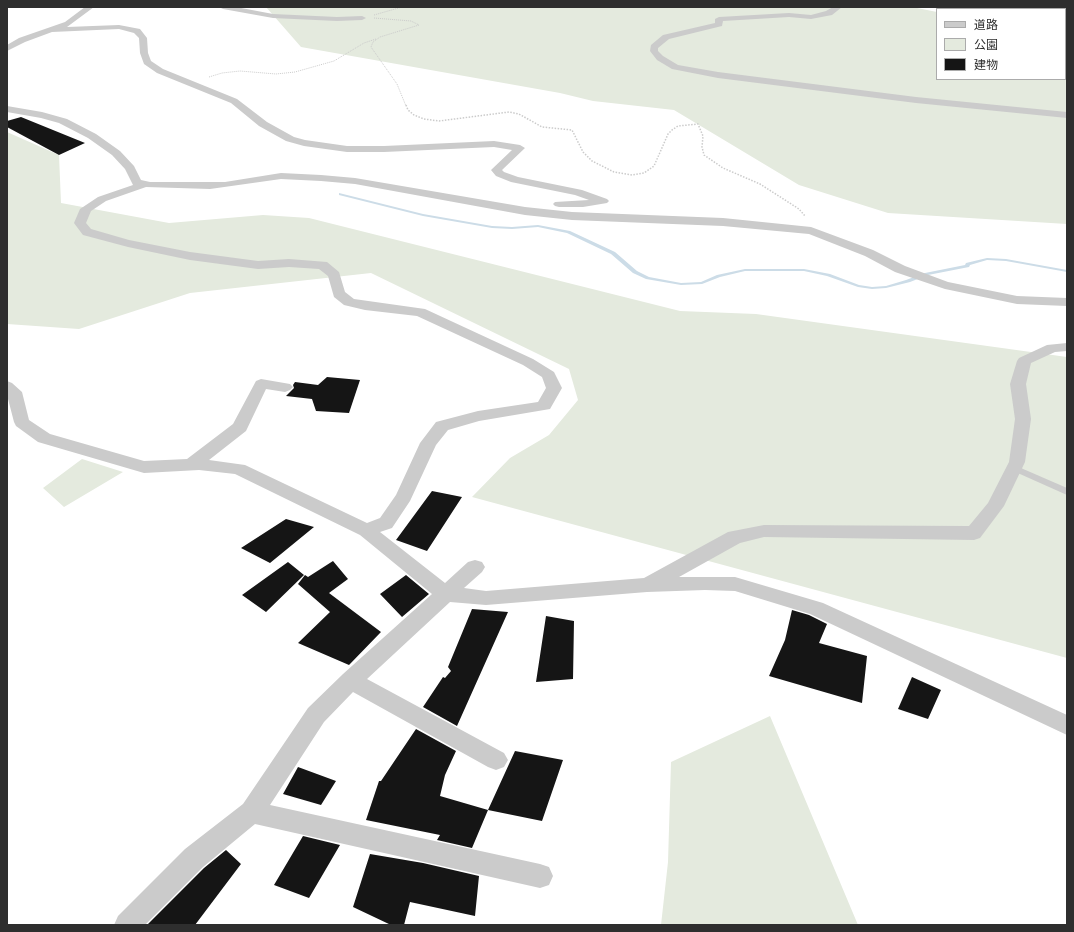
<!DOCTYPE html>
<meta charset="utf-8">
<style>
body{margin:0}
#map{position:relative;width:1074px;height:932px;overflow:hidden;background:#fff;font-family:Poppins,"Noto Sans JP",sans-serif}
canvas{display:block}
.frame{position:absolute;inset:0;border:8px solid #2e2e2e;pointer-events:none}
.legend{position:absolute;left:936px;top:8px;width:130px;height:72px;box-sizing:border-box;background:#fff;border:1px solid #ababab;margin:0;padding:5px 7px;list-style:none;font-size:12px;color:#2e2e2e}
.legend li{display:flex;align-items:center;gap:8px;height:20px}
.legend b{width:20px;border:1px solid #ababab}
</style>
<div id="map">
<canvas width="1074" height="932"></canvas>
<div class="frame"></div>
<ul class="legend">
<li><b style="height:5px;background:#cbcbcb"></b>道路</li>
<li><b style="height:11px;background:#e4eade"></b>公園</li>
<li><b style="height:11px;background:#151515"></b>建物</li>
</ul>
</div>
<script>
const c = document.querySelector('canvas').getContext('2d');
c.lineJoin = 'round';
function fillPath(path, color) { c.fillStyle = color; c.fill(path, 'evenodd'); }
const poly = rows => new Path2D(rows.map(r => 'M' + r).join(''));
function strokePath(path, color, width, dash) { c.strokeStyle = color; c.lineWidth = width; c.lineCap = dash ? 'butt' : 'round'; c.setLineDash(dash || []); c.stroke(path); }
const green = poly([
 [266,7,912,7,937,12,937,79,1065,79,1065,21,1067,21,1067,224,888,213,799,185,674,110,593,101,560,93,301,47],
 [7,132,59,155,61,203,169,223,263,215,309,218,680,311,756,314,1067,357,1067,658,472,497,510,458,549,435,578,400,569,369,371,273,190,293,79,329,7,324],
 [82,459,123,472,64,507,43,488],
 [770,716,858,925,661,925,668,862,671,762]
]);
const stream = poly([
 [339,193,423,214,492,226,512,227,538,225,570,231,615,252,637,271,649,277,681,283,701,282,717,275,745,269,804,269,830,274,859,285,872,287,886,286,906,280,925,273,965,265,966,263,987,258,1006,259,1067,270,1067,272,1006,261,987,260,970,265,969,267,928,275,910,282,886,288,872,289,858,287,827,276,804,271,745,271,720,277,702,284,681,285,646,279,633,273,611,254,567,233,538,227,512,229,492,228,423,216,339,195,339,193]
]);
const building = poly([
 [21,117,85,143,59,155,7,127,7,121],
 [327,377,360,380,349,413,316,411,312,399,286,396,294,388,293,385,295,382,318,385],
 [432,491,462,497,427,551,396,540],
 [286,519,314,527,270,563,241,548],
 [333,561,348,579,329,593,381,632,349,665,298,643,330,612,298,584,305,575,308,577],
 [288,562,304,575,266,612,242,595],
 [406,575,429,594,402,617,380,594],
 [472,609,508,612,457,726,423,707,443,677,445,678,451,671,448,667],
 [792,610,809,615,827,624,819,643,867,656,862,703,769,676,785,640],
 [546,616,574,621,573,679,536,682],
 [912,677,941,690,928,719,898,709],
 [416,729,456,751,445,775,440,796,488,810,472,848,437,840,440,835,366,820,379,781,381,781],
 [515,751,563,760,542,821,488,810],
 [298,767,336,781,321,805,283,794],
 [303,836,340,845,309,898,274,885],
 [226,850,241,864,195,925,147,925,204,868],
 [370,854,423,863,479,876,475,916,410,902,404,925,391,925,353,907]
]);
const pathFar1 = poly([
 [490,7,506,7],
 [374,15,402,7],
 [374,18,411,21,419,25,380,37,373,42,371,47,397,84,406,106],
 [209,77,222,73,240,71,276,74,295,72,334,61,364,43,376,39]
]);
const path = poly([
 [406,105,408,110,414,115,424,119,439,121,509,112,519,114,542,127,572,130,583,152,592,161,614,172,632,175,644,173,654,166,668,134,672,130,678,126,698,124,703,136,702,147,704,155,723,168,760,184,799,209,805,216]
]);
const lane = poly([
 [1014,465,1067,488,1067,495,1011,470,1009,468,1014,465]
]);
const street = poly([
 [85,7,94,7,67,27,119,25,140,29,147,38,148,53,151,61,163,69,237,99,267,122,294,137,305,140,347,146,384,146,494,141,520,145,525,148,502,170,504,172,518,177,582,190,607,199,609,201,607,203,583,207,559,207,555,206,553,204,555,202,589,200,575,195,511,182,496,176,491,170,512,150,494,147,384,152,347,152,304,146,286,141,259,126,231,103,157,73,144,64,140,53,139,38,134,33,119,29,52,32,25,42,7,51,7,45,19,38,65,22,85,7],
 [219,7,236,7,273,14,337,17,362,16,366,18,362,20,337,21,273,18,223,9,219,7],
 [833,7,842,7,832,15,811,19,789,17,723,21,722,26,669,39,658,48,658,51,663,56,678,65,718,72,916,97,1067,112,1067,118,916,103,718,78,672,69,657,60,650,51,651,45,663,35,715,23,715,19,719,17,789,13,811,15,826,11,833,7],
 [7,106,42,112,67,119,96,134,120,151,134,166,141,180,150,182,225,182,281,173,321,175,355,178,525,207,572,212,723,218,811,227,873,250,905,266,948,282,1017,296,1067,298,1067,306,1017,304,945,289,895,272,865,256,809,234,723,226,572,220,525,215,355,184,321,181,281,179,210,189,146,187,106,201,91,211,86,223,91,229,129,240,190,252,258,261,289,259,327,262,339,272,345,292,354,299,425,309,533,359,554,372,562,388,550,409,479,421,448,430,436,445,410,501,392,528,380,532,445,583,468,562,475,560,482,562,485,567,482,572,464,588,486,591,644,578,728,532,764,525,969,526,988,503,1009,462,1015,419,1010,384,1017,361,1019,358,1047,345,1067,343,1067,351,1055,352,1031,363,1026,384,1031,419,1025,462,1004,506,980,538,974,540,764,537,740,543,679,577,735,577,823,603,1067,715,1067,735,810,614,735,591,705,590,647,592,486,605,450,602,367,679,504,753,508,760,504,767,496,770,488,767,353,692,324,722,270,805,540,864,549,867,553,876,549,885,540,888,255,824,203,867,145,925,114,925,118,916,185,849,243,804,308,708,343,674,432,594,360,535,235,474,199,470,144,473,38,442,16,426,14,422,7,395,7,381,12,383,22,392,29,420,50,434,144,461,187,459,233,424,256,381,261,379,290,384,293,387,290,390,285,392,266,389,246,431,209,460,245,465,367,523,380,518,396,495,420,443,436,422,478,411,538,402,546,388,542,377,523,365,417,316,365,310,344,305,334,297,328,276,319,269,289,267,258,269,190,260,128,247,83,235,74,223,80,209,98,197,133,185,125,169,112,155,88,138,59,123,41,118,7,112,7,106]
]);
fillPath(green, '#e4eade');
fillPath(stream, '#ccdce7');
fillPath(building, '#151515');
strokePath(pathFar1, '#cbcbcb', 1, [1, 1]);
strokePath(path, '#cbcbcb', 1.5, [1.5, 1.5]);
fillPath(lane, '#cbcbcb');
fillPath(street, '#cbcbcb');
</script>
